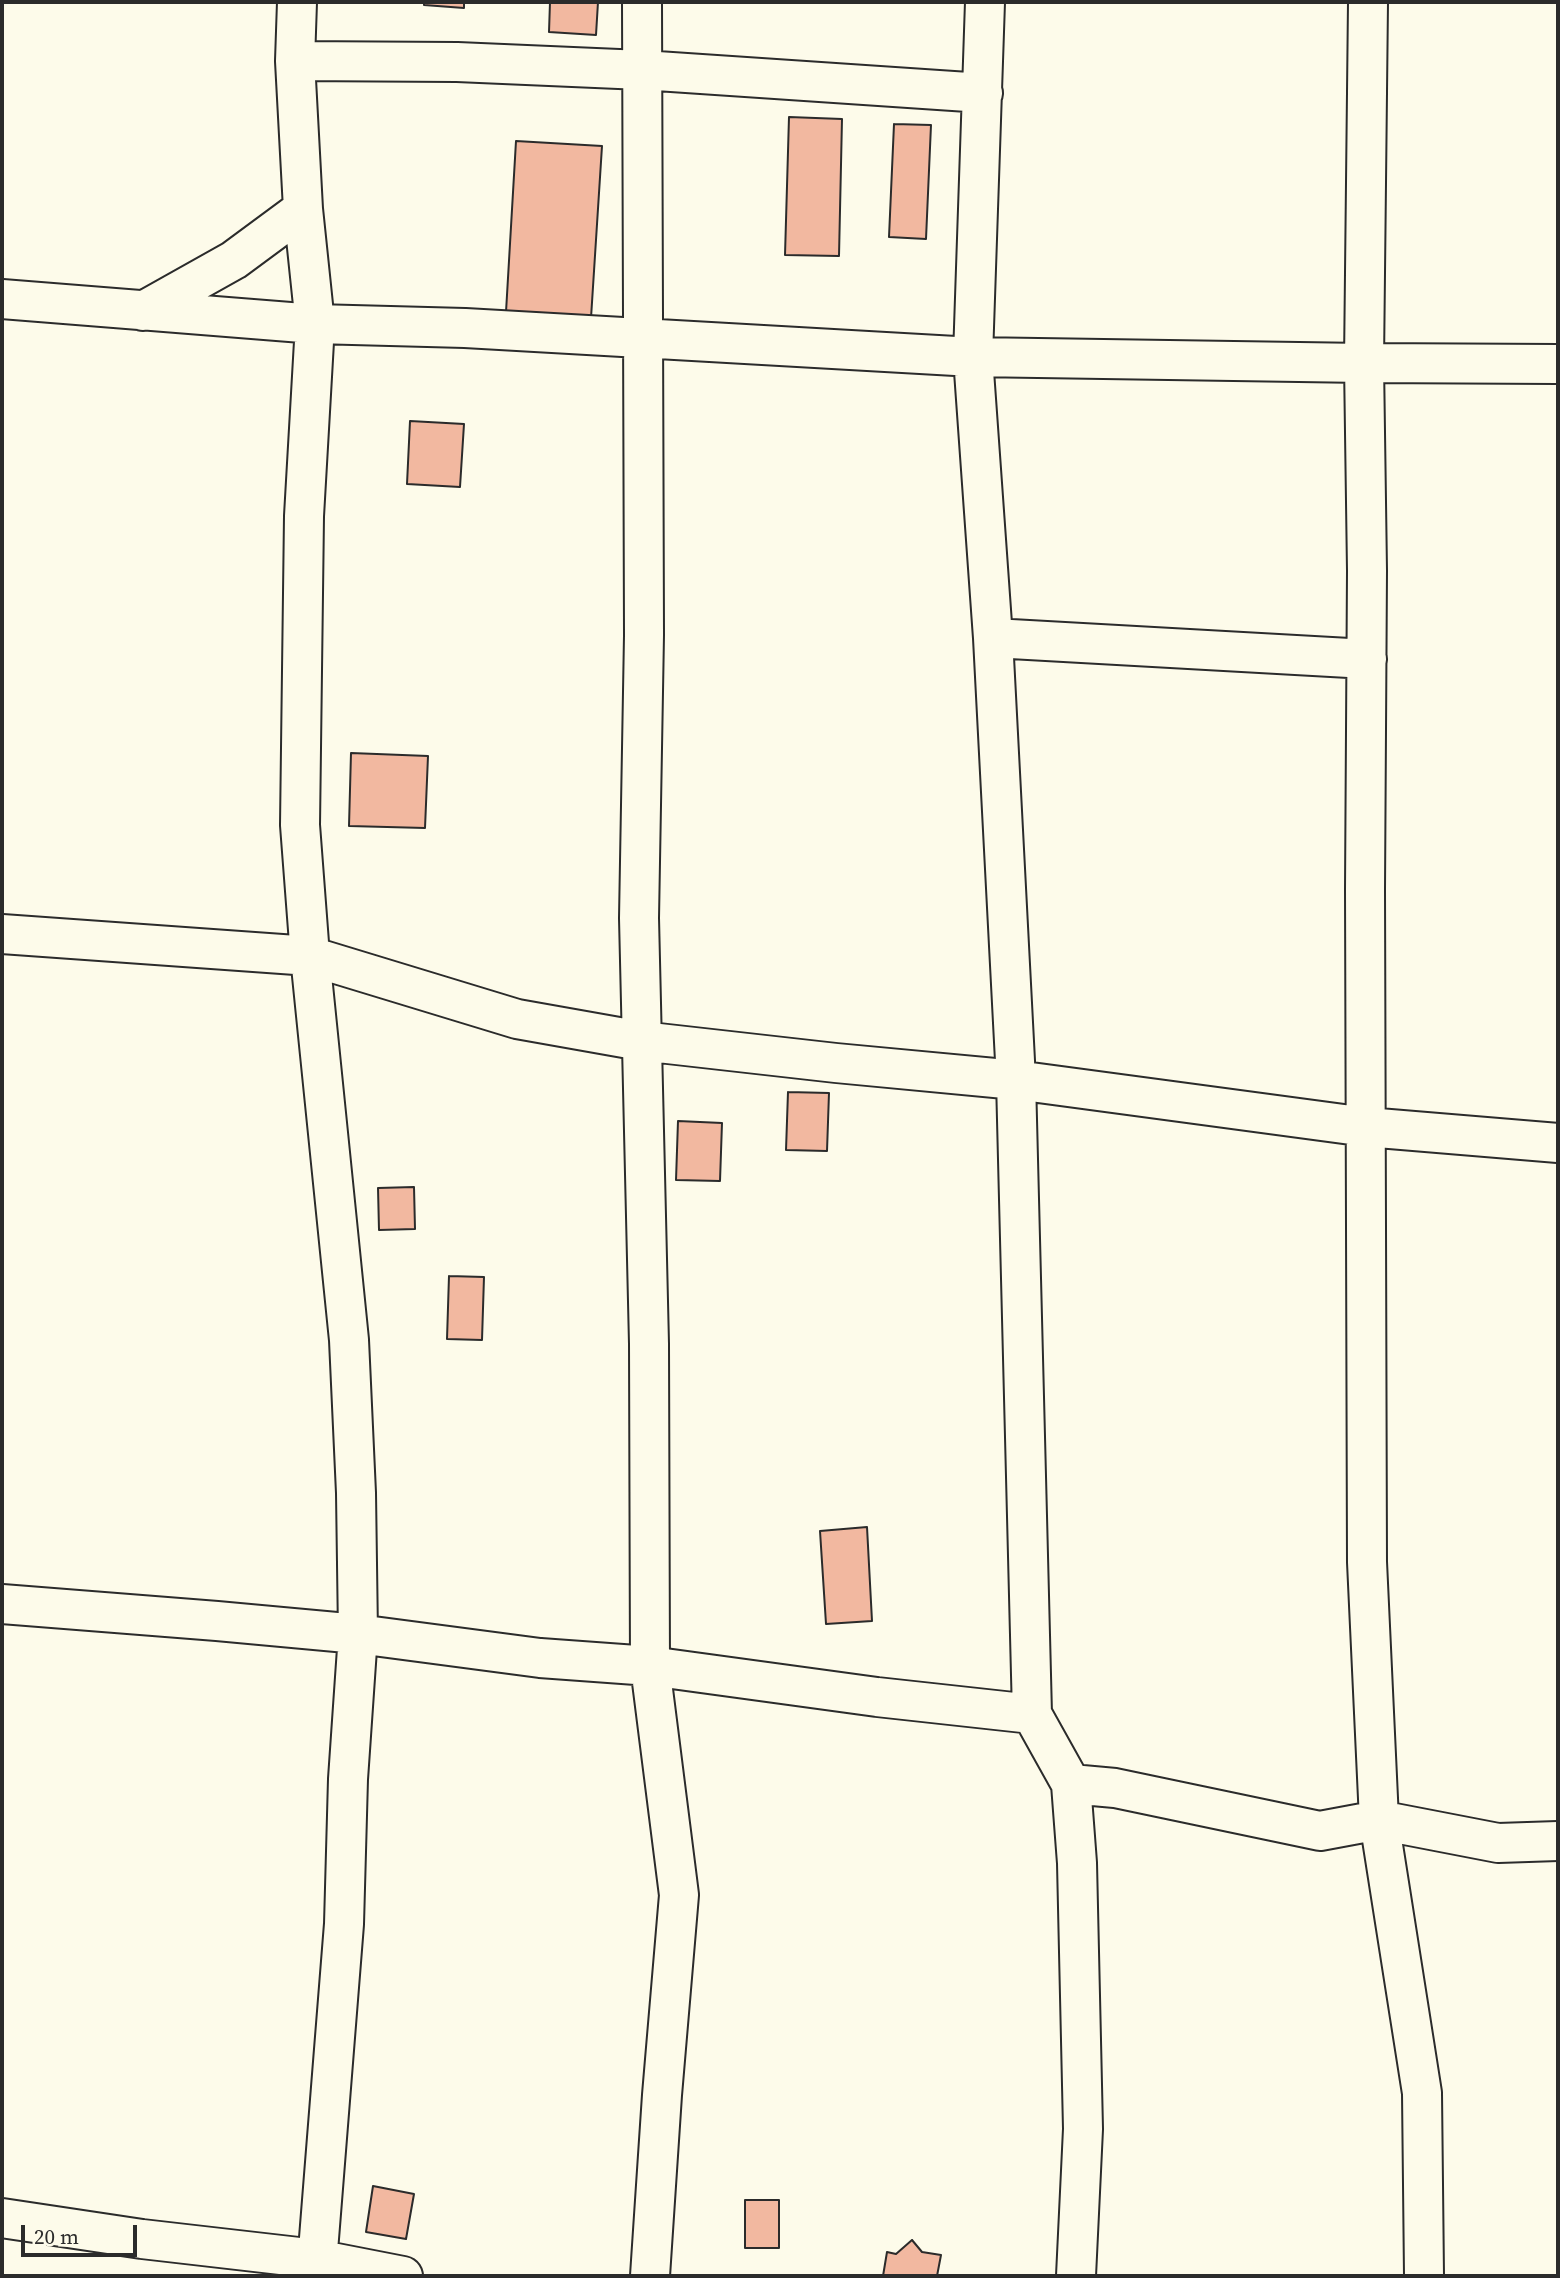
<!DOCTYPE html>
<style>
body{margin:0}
#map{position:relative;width:1560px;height:2278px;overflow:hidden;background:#fdfbea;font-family:"Source Serif 4",serif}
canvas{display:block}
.frame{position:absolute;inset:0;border:4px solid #2b2b2b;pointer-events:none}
.scale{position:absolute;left:21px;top:2225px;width:116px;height:32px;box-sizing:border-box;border:4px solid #2b2b2b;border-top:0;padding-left:9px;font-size:21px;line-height:24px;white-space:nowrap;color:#2b2b2b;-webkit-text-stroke:5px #fdfbea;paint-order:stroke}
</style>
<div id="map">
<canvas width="1560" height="2278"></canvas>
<div class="frame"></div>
<div class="scale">20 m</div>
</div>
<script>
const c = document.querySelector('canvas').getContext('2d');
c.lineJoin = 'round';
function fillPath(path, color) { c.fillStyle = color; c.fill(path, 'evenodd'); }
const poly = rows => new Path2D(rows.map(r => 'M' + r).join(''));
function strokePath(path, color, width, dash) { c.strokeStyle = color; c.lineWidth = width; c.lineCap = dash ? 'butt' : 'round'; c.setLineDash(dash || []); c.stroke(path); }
const building = poly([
 [424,2,464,2,464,8,424,5,424,2],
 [550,2,598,2,596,35,549,32,550,2],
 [789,117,842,119,839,256,785,255,789,117],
 [894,124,931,125,926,239,889,237,894,124],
 [516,141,602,146,591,318,506,312,516,141],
 [410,421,464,424,460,487,407,484,410,421],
 [351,753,428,756,425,828,349,826,351,753],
 [788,1092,829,1093,827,1151,786,1150,788,1092],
 [678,1121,722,1123,720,1181,676,1180,678,1121],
 [414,1187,415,1229,379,1230,378,1188,414,1187],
 [449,1276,484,1277,482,1340,447,1339,449,1276],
 [867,1527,872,1621,826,1624,820,1531,867,1527],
 [373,2186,414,2194,406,2239,366,2232,373,2186],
 [745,2200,779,2200,779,2248,745,2248,745,2200],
 [912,2240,922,2252,941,2255,937,2276,883,2276,887,2252,896,2254,912,2240]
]);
const minor = poly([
 [297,2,295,61,303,209,315,324,304,516,300,825,310,956,349,1340,356,1493,358,1634,348,1779,344,1924,316,2276],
 [642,2,644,635,639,918,649,1344,650,1666,679,1895,662,2095,650,2276],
 [985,2,973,357,993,638,1016,1080,1032,1714,1071,1784,1077,1863,1083,2129,1076,2276],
 [1368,2,1364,363,1367,571,1365,889,1367,1562,1379,1820,1422,2093,1424,2276],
 [295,61,457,62,642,70,983,93],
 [2,299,315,324,465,328,973,357,1364,363,1558,364],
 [143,311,234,260,303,209],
 [993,638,1367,659],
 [2,934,310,956,517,1019,641,1041,836,1063,1016,1080,1366,1127,1558,1143],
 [2,1604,217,1621,358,1634,540,1658,650,1666,877,1697,1032,1714],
 [1071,1784,1115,1788,1320,1831,1379,1820,1498,1843,1558,1841],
 [2,2218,142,2239,316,2259,403,2276]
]);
fillPath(building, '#f2b8a0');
strokePath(building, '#2b2b2b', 2);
strokePath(minor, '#2b2b2b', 42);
strokePath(minor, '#fdfbea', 38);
</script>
